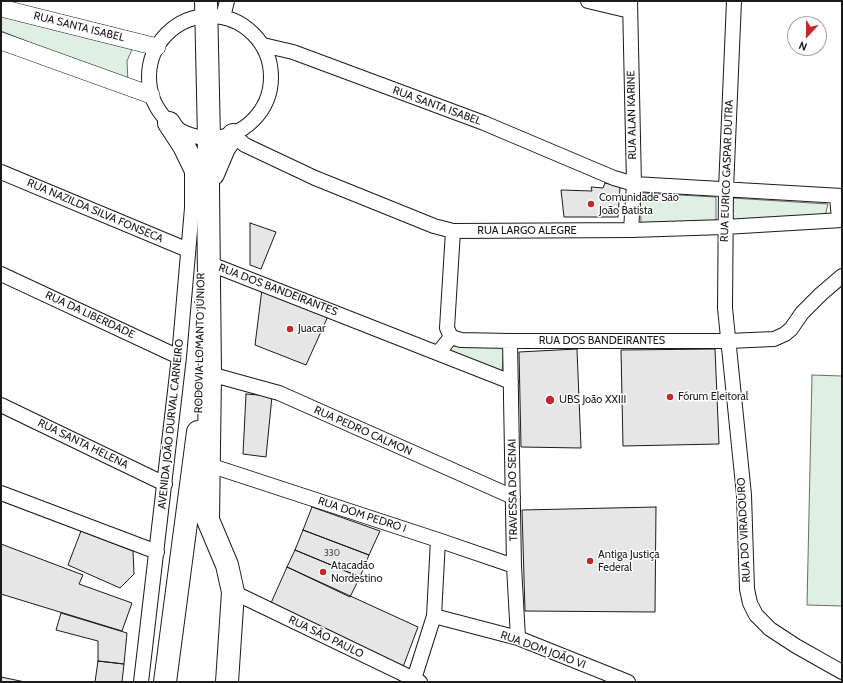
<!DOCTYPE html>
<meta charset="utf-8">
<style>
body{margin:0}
#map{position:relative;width:843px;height:683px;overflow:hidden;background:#fff;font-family:Cabin,sans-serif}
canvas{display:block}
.frame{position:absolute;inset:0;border:2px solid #1a1a1a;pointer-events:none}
.north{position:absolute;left:787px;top:16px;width:40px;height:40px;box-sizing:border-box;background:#fff;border:1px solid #a3a3a3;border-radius:50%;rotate:202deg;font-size:11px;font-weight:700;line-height:16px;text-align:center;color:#1a1a1a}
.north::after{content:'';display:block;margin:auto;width:14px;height:18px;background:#c62828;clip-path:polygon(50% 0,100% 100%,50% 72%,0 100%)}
</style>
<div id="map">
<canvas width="843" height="683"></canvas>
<div class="frame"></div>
<div class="north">N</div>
</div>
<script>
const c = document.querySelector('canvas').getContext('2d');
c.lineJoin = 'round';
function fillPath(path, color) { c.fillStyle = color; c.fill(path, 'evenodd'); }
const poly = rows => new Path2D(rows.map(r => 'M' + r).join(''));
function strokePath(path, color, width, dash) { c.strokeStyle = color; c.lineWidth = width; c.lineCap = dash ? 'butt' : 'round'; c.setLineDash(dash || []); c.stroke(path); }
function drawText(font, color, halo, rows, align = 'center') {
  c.font = font + ' Cabin,sans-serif'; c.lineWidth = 3; c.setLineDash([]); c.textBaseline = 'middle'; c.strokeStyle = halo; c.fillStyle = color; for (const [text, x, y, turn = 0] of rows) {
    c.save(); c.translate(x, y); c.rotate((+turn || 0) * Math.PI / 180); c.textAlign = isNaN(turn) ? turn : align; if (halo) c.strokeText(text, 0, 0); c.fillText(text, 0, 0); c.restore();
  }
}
const green = poly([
 [1,12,134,45,127,61,128,82,1,31,1,12],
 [640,193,716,197,716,222,641,224,640,193],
 [732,198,828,204,825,216,732,221,732,198],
 [450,346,504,346,502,372,448,351,450,346],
 [812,375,842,376,842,606,807,605,812,375]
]);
const building = poly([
 [605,183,620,187,618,217,564,217,561,190,592,191,591,187,603,188,605,183],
 [250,223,276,232,261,269,250,265,250,223],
 [262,289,329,314,306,365,255,345,262,289],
 [577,349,581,448,521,447,519,352,577,349],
 [715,349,719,444,623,446,621,350,715,349],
 [246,394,272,396,266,457,243,454,246,394],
 [312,507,380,531,369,555,303,530,312,507],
 [656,507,655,612,525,611,522,510,656,507],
 [303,530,369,555,360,577,295,550,303,530],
 [81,531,133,551,134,574,120,588,68,565,81,531],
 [1,544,83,575,79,584,132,603,122,631,1,594,1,544],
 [295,550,360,577,350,597,287,567,295,550],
 [287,567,418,627,403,667,271,603,287,567],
 [61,613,127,633,124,664,98,661,98,641,56,630,61,613],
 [98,661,124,664,122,682,95,682,98,661],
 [1,677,25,682,1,682,1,677]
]);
const minor = poly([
 [588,1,630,11],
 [630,1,634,184,631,230],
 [734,1,726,189,725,308,744,495,747,589,750,603,756,615,770,629,796,646,842,672],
 '149 77a61 61 0 1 1 122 0a61 61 0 1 1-122 0Z',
 [223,17,227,1],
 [263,45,293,52,484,123,614,178,634,184,842,196],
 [233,135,245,145,315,178,434,226,453,231,631,230,725,227,842,220],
 [1,172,188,250],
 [837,196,839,220],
 [208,263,511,382],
 [1,274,179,357],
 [451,337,447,328,453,231],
 [510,341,514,566,518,638],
 [438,353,451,337,461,340,510,341,728,341,774,339,785,334,791,329,802,313,821,294,842,276],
 [210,374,279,393,513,497],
 [1,405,165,484],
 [209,465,438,540,514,566],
 [1,493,157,552],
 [233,592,420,682],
 [434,616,518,638,628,682],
 [414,679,434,616,438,540],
 [141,682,179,357,192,208,192,169]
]);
const tertiary = poly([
 [1,8,157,47],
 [1,41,151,95]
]);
const trunk = poly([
 [206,1,209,139,208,186,210,374,208,520,227,565,233,592,227,682],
 [169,123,184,146,202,183],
 [213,174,224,148,233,135],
 [165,682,198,432]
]);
const markers = [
 [591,204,4,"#c62828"],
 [290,329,4,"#c62828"],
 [670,397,4,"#c62828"],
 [550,400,5,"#c62828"],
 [590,561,4,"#c62828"],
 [323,572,4,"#c62828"]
];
const numberNames = [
 ["330",332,553]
];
const streetNames = [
 ["RUA SANTA ISABEL",79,27,14],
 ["RUA SANTA ISABEL",437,106,20],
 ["RUA ALAN KARINE",632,115,-91],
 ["RUA EURICO GASPAR DUTRA",727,171,-88],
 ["RUA NAZILDA SILVA FONSECA",95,211,23],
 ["RUA LARGO ALEGRE",527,231],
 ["RUA DOS BANDEIRANTES",278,290,21],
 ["RUA DA LIBERDADE",90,315,25],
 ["RUA DOS BANDEIRANTES",602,341],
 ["RODOVIA LOMANTO JÚNIOR",200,343,-89],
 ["AVENIDA JOÃO DURVAL CARNEIRO",171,424,-84],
 ["RUA PEDRO CALMON",363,431,24],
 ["RUA SANTA HELENA",83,444,26],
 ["TRAVESSA DO SENAI",513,490,-91],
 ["RUA DOM PEDRO I",362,515,18],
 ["RUA DO VIRADOURO",744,530,-93],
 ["RUA SÃO PAULO",326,637,26],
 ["RUA DOM JOÃO VI",543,650,20]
];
const poiNames = [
 ["Comunidade São",599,198],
 ["João Batista",599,211],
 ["Juacar",298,329],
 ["Fórum Eleitoral",678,397],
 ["UBS João XXIII",559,400],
 ["Antiga Justiça",598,555],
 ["Federal",598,568],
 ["Atacadão",331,566],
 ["Nordestino",331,579]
];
fillPath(green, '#e0efe3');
strokePath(green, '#6a6a6a', 1);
fillPath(building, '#e6e6e6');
strokePath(building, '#1a1a1a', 1);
strokePath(minor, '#1a1a1a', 16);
strokePath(tertiary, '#1a1a1a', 18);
strokePath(trunk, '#1a1a1a', 24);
strokePath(minor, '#fff', 14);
strokePath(tertiary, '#fff', 17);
strokePath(trunk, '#fff', 22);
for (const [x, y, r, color] of markers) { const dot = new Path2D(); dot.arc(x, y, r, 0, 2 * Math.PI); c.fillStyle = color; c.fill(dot); strokePath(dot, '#fff', 1.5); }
drawText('9px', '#4d4d4d', null, numberNames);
drawText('11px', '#1a1a1a', '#fff', streetNames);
drawText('11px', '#1a1a1a', '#fff', poiNames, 'left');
</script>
